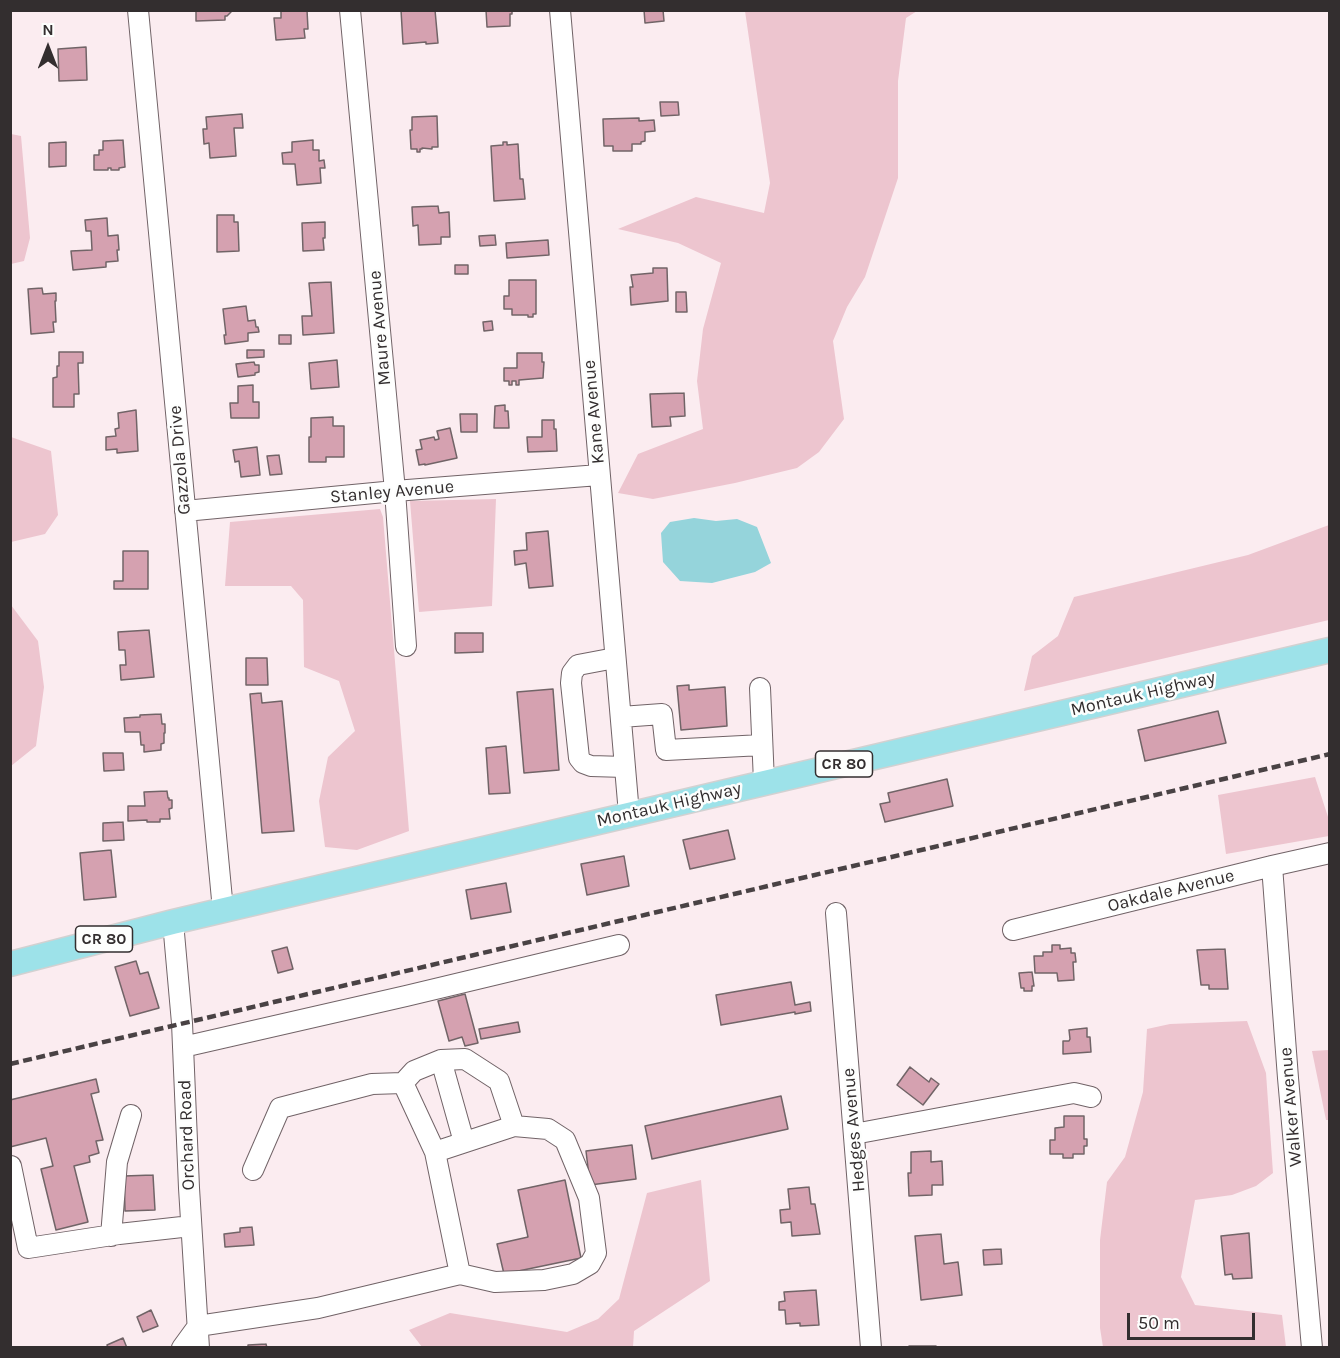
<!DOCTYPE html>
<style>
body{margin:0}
#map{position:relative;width:1340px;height:1358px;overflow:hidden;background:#fbecf0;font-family:Karla,sans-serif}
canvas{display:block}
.frame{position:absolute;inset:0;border:12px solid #332e2f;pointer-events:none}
.north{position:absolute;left:18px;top:18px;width:60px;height:60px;-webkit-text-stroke:4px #fdfefd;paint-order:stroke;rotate:0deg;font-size:16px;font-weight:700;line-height:24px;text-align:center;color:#332e2f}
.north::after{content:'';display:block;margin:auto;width:21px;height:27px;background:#332e2f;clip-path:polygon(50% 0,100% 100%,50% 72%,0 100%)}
.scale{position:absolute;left:1127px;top:1313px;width:128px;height:27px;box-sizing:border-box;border:3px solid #332e2f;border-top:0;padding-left:8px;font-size:18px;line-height:21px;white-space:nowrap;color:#332e2f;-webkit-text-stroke:4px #fdfefd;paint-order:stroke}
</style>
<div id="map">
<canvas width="1340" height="1358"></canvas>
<div class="frame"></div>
<div class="north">N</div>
<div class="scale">50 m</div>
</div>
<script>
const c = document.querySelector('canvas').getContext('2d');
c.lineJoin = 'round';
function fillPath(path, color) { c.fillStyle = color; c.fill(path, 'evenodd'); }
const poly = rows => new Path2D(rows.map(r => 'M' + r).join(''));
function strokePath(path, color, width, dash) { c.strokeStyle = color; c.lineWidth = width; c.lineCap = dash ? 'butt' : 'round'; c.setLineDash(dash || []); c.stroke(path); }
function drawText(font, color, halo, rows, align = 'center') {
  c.font = font + ' Karla,sans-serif'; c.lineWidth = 5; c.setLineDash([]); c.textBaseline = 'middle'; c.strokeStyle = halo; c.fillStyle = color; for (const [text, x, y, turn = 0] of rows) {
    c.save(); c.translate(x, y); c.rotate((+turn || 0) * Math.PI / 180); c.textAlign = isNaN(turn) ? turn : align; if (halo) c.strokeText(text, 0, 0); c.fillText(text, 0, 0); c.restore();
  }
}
const green = poly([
 [745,11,917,11,906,18,898,81,898,178,865,277,847,307,833,341,844,419,819,452,797,468,735,483,653,499,618,493,638,454,703,429,697,381,703,329,721,263,678,243,618,229,696,197,764,213,770,183],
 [11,134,21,136,30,238,24,261,11,264],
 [11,437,51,451,58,515,45,534,11,542],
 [496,499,492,606,419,612,410,501],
 [380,509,383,517,409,831,357,850,325,847,319,801,328,757,355,731,339,681,304,667,303,600,291,586,225,586,230,522],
 [1329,525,1329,620,1024,691,1032,656,1058,636,1074,597,1248,555],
 [11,605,38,641,44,687,36,746,11,766],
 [1315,777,1329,820,1329,836,1226,854,1218,795],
 [1247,1021,1266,1073,1273,1173,1256,1186,1232,1195,1195,1200,1181,1277,1195,1305,1282,1315,1286,1347,1103,1347,1100,1328,1100,1240,1107,1182,1125,1157,1143,1092,1147,1029,1170,1024],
 [1329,1050,1330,1120,1326,1120,1312,1051],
 [701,1180,710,1281,634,1331,633,1347,422,1347,409,1330,450,1313,567,1332,598,1319,619,1299,647,1193]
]);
const water = poly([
 [694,518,716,521,737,519,757,527,771,563,755,572,712,583,680,581,663,562,661,533,670,522]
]);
const building = poly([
 [196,10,231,10,231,12,227,16,225,16,225,20,196,21,196,10],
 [281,10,307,10,308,29,304,29,305,38,276,40,274,18,281,18,281,10],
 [401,10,435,10,438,43,426,44,426,42,403,44,401,10],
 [486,10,512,10,512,14,510,14,510,26,487,27,486,10],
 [644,10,663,10,664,21,645,23,644,10],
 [86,47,87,80,59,81,58,49,86,47],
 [660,102,678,102,679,115,661,116,660,102],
 [242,114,243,128,234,128,236,156,210,158,209,143,204,144,203,129,207,129,206,117,242,114],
 [437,116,438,147,432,147,432,149,422,148,422,149,420,149,420,152,417,152,417,149,411,149,410,130,412,130,412,117,437,116],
 [639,118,639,121,654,120,655,131,645,132,645,141,641,142,641,144,632,144,632,151,613,151,613,146,604,146,603,119,639,118],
 [123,140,125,167,119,168,119,170,111,170,111,168,108,168,108,170,94,170,94,155,99,155,99,150,103,150,103,141,123,140],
 [313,140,313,150,319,150,319,161,324,160,325,168,320,168,321,183,297,185,295,164,283,164,282,153,292,152,292,142,313,140],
 [66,142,66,166,49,167,49,143,66,142],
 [503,142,507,142,507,145,518,144,520,179,523,179,525,199,494,201,491,146,503,145,503,142],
 [438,206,439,213,449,212,450,237,441,237,441,244,419,245,418,225,413,226,412,207,438,206],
 [217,215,234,215,234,222,238,222,239,251,217,252,217,215],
 [107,218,108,236,118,235,119,250,117,250,118,261,106,262,106,267,73,270,71,251,92,250,91,231,86,231,85,220,107,218],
 [325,222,325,238,323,238,324,250,303,251,302,223,325,222],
 [495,235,496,245,480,246,479,236,495,235],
 [548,240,549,255,507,258,506,243,548,240],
 [455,265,468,265,468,274,455,274,455,265],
 [653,268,667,268,668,301,631,305,630,287,633,287,631,275,653,273,653,268],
 [509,280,536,280,536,314,533,314,533,317,528,317,528,315,512,315,512,309,504,309,504,296,509,296,509,280],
 [331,282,334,333,303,335,302,316,312,316,309,283,331,282],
 [42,288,43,294,56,293,56,301,55,301,56,322,53,322,54,332,31,334,28,289,42,288],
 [676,292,686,292,687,312,676,312,676,292],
 [246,306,248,321,255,320,256,327,258,327,259,332,248,333,248,341,225,344,224,335,226,335,223,309,246,306],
 [492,321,493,330,484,331,483,322,492,321],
 [279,335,291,335,291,344,279,344,279,335],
 [247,350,264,350,264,357,247,358,247,350],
 [59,352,83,352,83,363,78,363,79,394,74,394,74,407,53,407,53,378,57,377,57,366,59,366,59,352],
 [517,353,542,353,542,362,544,362,543,378,519,380,519,385,516,385,516,381,512,381,512,385,509,385,509,381,504,381,504,368,517,368,517,353],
 [337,360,339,387,311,389,309,363,337,360],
 [254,362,255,365,259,365,259,372,255,373,255,375,238,377,236,364,254,362],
 [253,385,253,402,259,402,259,418,231,418,230,403,238,403,238,386,253,385],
 [684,393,685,416,670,417,671,426,652,427,650,394,684,393],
 [505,405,505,411,508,411,509,428,494,428,495,406,505,405],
 [136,410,138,451,117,453,117,449,106,450,106,437,116,436,115,429,119,428,118,413,136,410],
 [460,414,477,414,477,432,461,432,460,414],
 [333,417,333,426,344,426,344,457,326,457,326,462,309,462,309,437,311,437,311,418,333,417],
 [542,420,554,420,554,429,556,429,557,451,528,452,527,437,542,437,542,420],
 [450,428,457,458,425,465,425,464,419,465,416,450,422,449,420,440,434,437,435,440,439,439,437,431,450,428],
 [257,447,260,475,241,477,239,461,235,462,233,450,257,447],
 [279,455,282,474,270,475,267,456,279,455],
 [548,531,553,586,529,588,526,563,515,565,514,551,527,550,526,533,548,531],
 [123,551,148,551,148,589,114,589,114,581,123,581,123,551],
 [149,630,154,677,121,680,120,665,126,665,125,650,119,650,118,632,149,630],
 [455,633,483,633,483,652,455,653,455,633],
 [246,658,267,658,268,685,246,685,246,658],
 [689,685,689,690,725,687,727,726,681,730,677,686,689,685],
 [553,689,559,770,524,773,517,692,553,689],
 [261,693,262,703,282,701,294,831,262,833,250,694,261,693],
 [1218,711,1226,743,1145,761,1138,730,1218,711],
 [161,714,162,724,165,724,165,733,164,733,164,743,161,744,161,750,144,752,144,745,141,745,140,732,125,732,124,718,140,717,140,715,161,714],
 [506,746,510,793,489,794,486,748,506,746],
 [103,753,123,753,124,770,104,771,103,753],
 [947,779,953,806,885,822,880,804,890,802,888,793,947,779],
 [167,791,168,798,169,798,169,800,172,800,172,808,169,809,170,819,160,819,160,822,147,822,147,820,128,821,128,806,145,806,144,792,167,791],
 [123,822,124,840,103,841,103,823,123,822],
 [728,830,735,859,690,869,683,840,728,830],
 [111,850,116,897,84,900,80,853,111,850],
 [624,856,629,886,587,895,581,864,624,856],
 [506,883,511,912,471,919,466,890,506,883],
 [1052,945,1060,945,1060,949,1071,948,1071,953,1075,953,1076,962,1073,962,1074,980,1058,981,1057,973,1035,973,1034,956,1043,956,1043,952,1052,952,1052,945],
 [287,947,293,969,278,973,272,951,287,947],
 [1225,949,1228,989,1209,989,1209,985,1201,985,1197,950,1225,949],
 [136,961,140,974,148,972,159,1008,130,1016,115,967,136,961],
 [1032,972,1034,986,1032,986,1032,991,1024,991,1024,988,1021,988,1019,973,1032,972],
 [791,982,795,1005,810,1002,811,1011,795,1014,795,1012,721,1025,716,995,791,982],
 [465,994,478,1043,465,1046,462,1037,449,1041,438,1001,465,994],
 [518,1022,520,1032,481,1039,479,1029,518,1022],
 [1087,1028,1087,1037,1090,1037,1091,1052,1063,1054,1063,1041,1069,1041,1070,1039,1069,1030,1087,1028],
 [910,1067,929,1082,931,1078,939,1084,923,1105,897,1085,910,1067],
 [96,1079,99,1092,91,1094,103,1140,96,1141,99,1153,89,1156,90,1162,74,1166,88,1222,56,1230,41,1169,53,1166,46,1138,10,1147,10,1100,96,1079],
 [781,1096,788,1129,652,1159,645,1126,781,1096],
 [1064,1116,1084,1116,1084,1139,1087,1139,1087,1146,1084,1146,1084,1154,1073,1154,1073,1158,1063,1158,1063,1154,1050,1154,1050,1140,1055,1140,1055,1128,1064,1127,1064,1116],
 [632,1145,636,1179,590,1185,586,1151,632,1145],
 [931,1151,931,1162,942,1161,943,1185,932,1185,932,1195,909,1196,908,1173,911,1173,911,1152,931,1151],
 [153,1175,155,1210,125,1211,124,1176,153,1175],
 [565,1180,581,1258,504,1274,497,1244,528,1237,518,1190,565,1180],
 [809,1187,811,1204,815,1204,820,1234,792,1236,791,1222,781,1223,780,1210,790,1209,788,1189,809,1187],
 [252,1227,254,1245,225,1247,224,1234,240,1232,240,1228,252,1227],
 [1249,1233,1252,1278,1233,1279,1232,1274,1225,1275,1221,1236,1249,1233],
 [941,1234,944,1264,958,1262,962,1295,921,1300,915,1236,941,1234],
 [1001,1249,1002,1264,984,1265,983,1250,1001,1249],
 [816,1290,819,1325,800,1326,800,1323,786,1324,785,1310,779,1310,779,1302,785,1301,784,1292,816,1290],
 [151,1310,158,1326,143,1332,137,1317,151,1310],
 [123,1338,127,1348,108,1348,107,1345,123,1338],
 [266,1344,267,1348,248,1348,248,1345,266,1344],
 [909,1346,936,1346,936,1348,909,1348,909,1346]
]);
const minor = poly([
 [138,10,223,910],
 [350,10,395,491,406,646],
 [560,10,629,814],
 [185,511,395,491,599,475],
 [615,658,578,665,572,673,571,683,579,758,583,763,591,766,625,767],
 [760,688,764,782],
 [621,717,662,714,666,750,762,745],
 [1272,866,1288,1078,1312,1348],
 [836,913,871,1348],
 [173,922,182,1023,189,1188,199,1348],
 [1013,930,1272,866,1330,853],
 [183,1047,406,996,619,945],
 [441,1060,464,1142],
 [403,1083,414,1071,441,1060,465,1059,499,1081,514,1126],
 [854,1134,1074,1093,1091,1097],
 [11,1166,28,1248,119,1234,191,1226],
 [253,1170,280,1108,372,1084,403,1083,435,1152],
 [111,1236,117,1162,131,1115],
 [182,1348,198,1326,318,1308,460,1274,495,1282,544,1280,573,1274,590,1264,596,1253,589,1198,565,1140,548,1129,514,1126,435,1152,460,1274]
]);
const major = poly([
 [10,964,173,922,1330,650]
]);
const rail = poly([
 [10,1064,1330,754]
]);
const shields = [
 [844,764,57],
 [104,939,57]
];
const shieldNames = [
 ["CR 80",844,764],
 ["CR 80",104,939]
];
const streetNames = [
 ["Maure Avenue",380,328,-95],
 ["Kane Avenue",594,412,-95],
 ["Gazzola Drive",180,460,-95],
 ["Stanley Avenue",392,492,-5],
 ["Montauk Highway",1143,694,-13],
 ["Montauk Highway",669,805,-13],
 ["Oakdale Avenue",1171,891,-14],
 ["Walker Avenue",1291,1107,-95],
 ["Hedges Avenue",854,1130,-95],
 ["Orchard Road",187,1135,-92]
];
fillPath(green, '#edc5cf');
fillPath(water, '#95d4db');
fillPath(building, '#d5a1b0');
strokePath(building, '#716467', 1.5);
strokePath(minor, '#716367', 22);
strokePath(major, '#d2d1d1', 27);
strokePath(minor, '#fff', 20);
strokePath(major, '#9de2e9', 24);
strokePath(rail, '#494244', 4.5, [9, 4.5]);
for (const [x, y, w] of shields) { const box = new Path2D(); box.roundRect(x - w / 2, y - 13, w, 26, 4.5); c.fillStyle = '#fdfefd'; c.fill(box); strokePath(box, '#332e2f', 1.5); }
drawText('bold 16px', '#332e2f', null, shieldNames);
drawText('18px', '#332e2f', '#fdfefd', streetNames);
</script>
